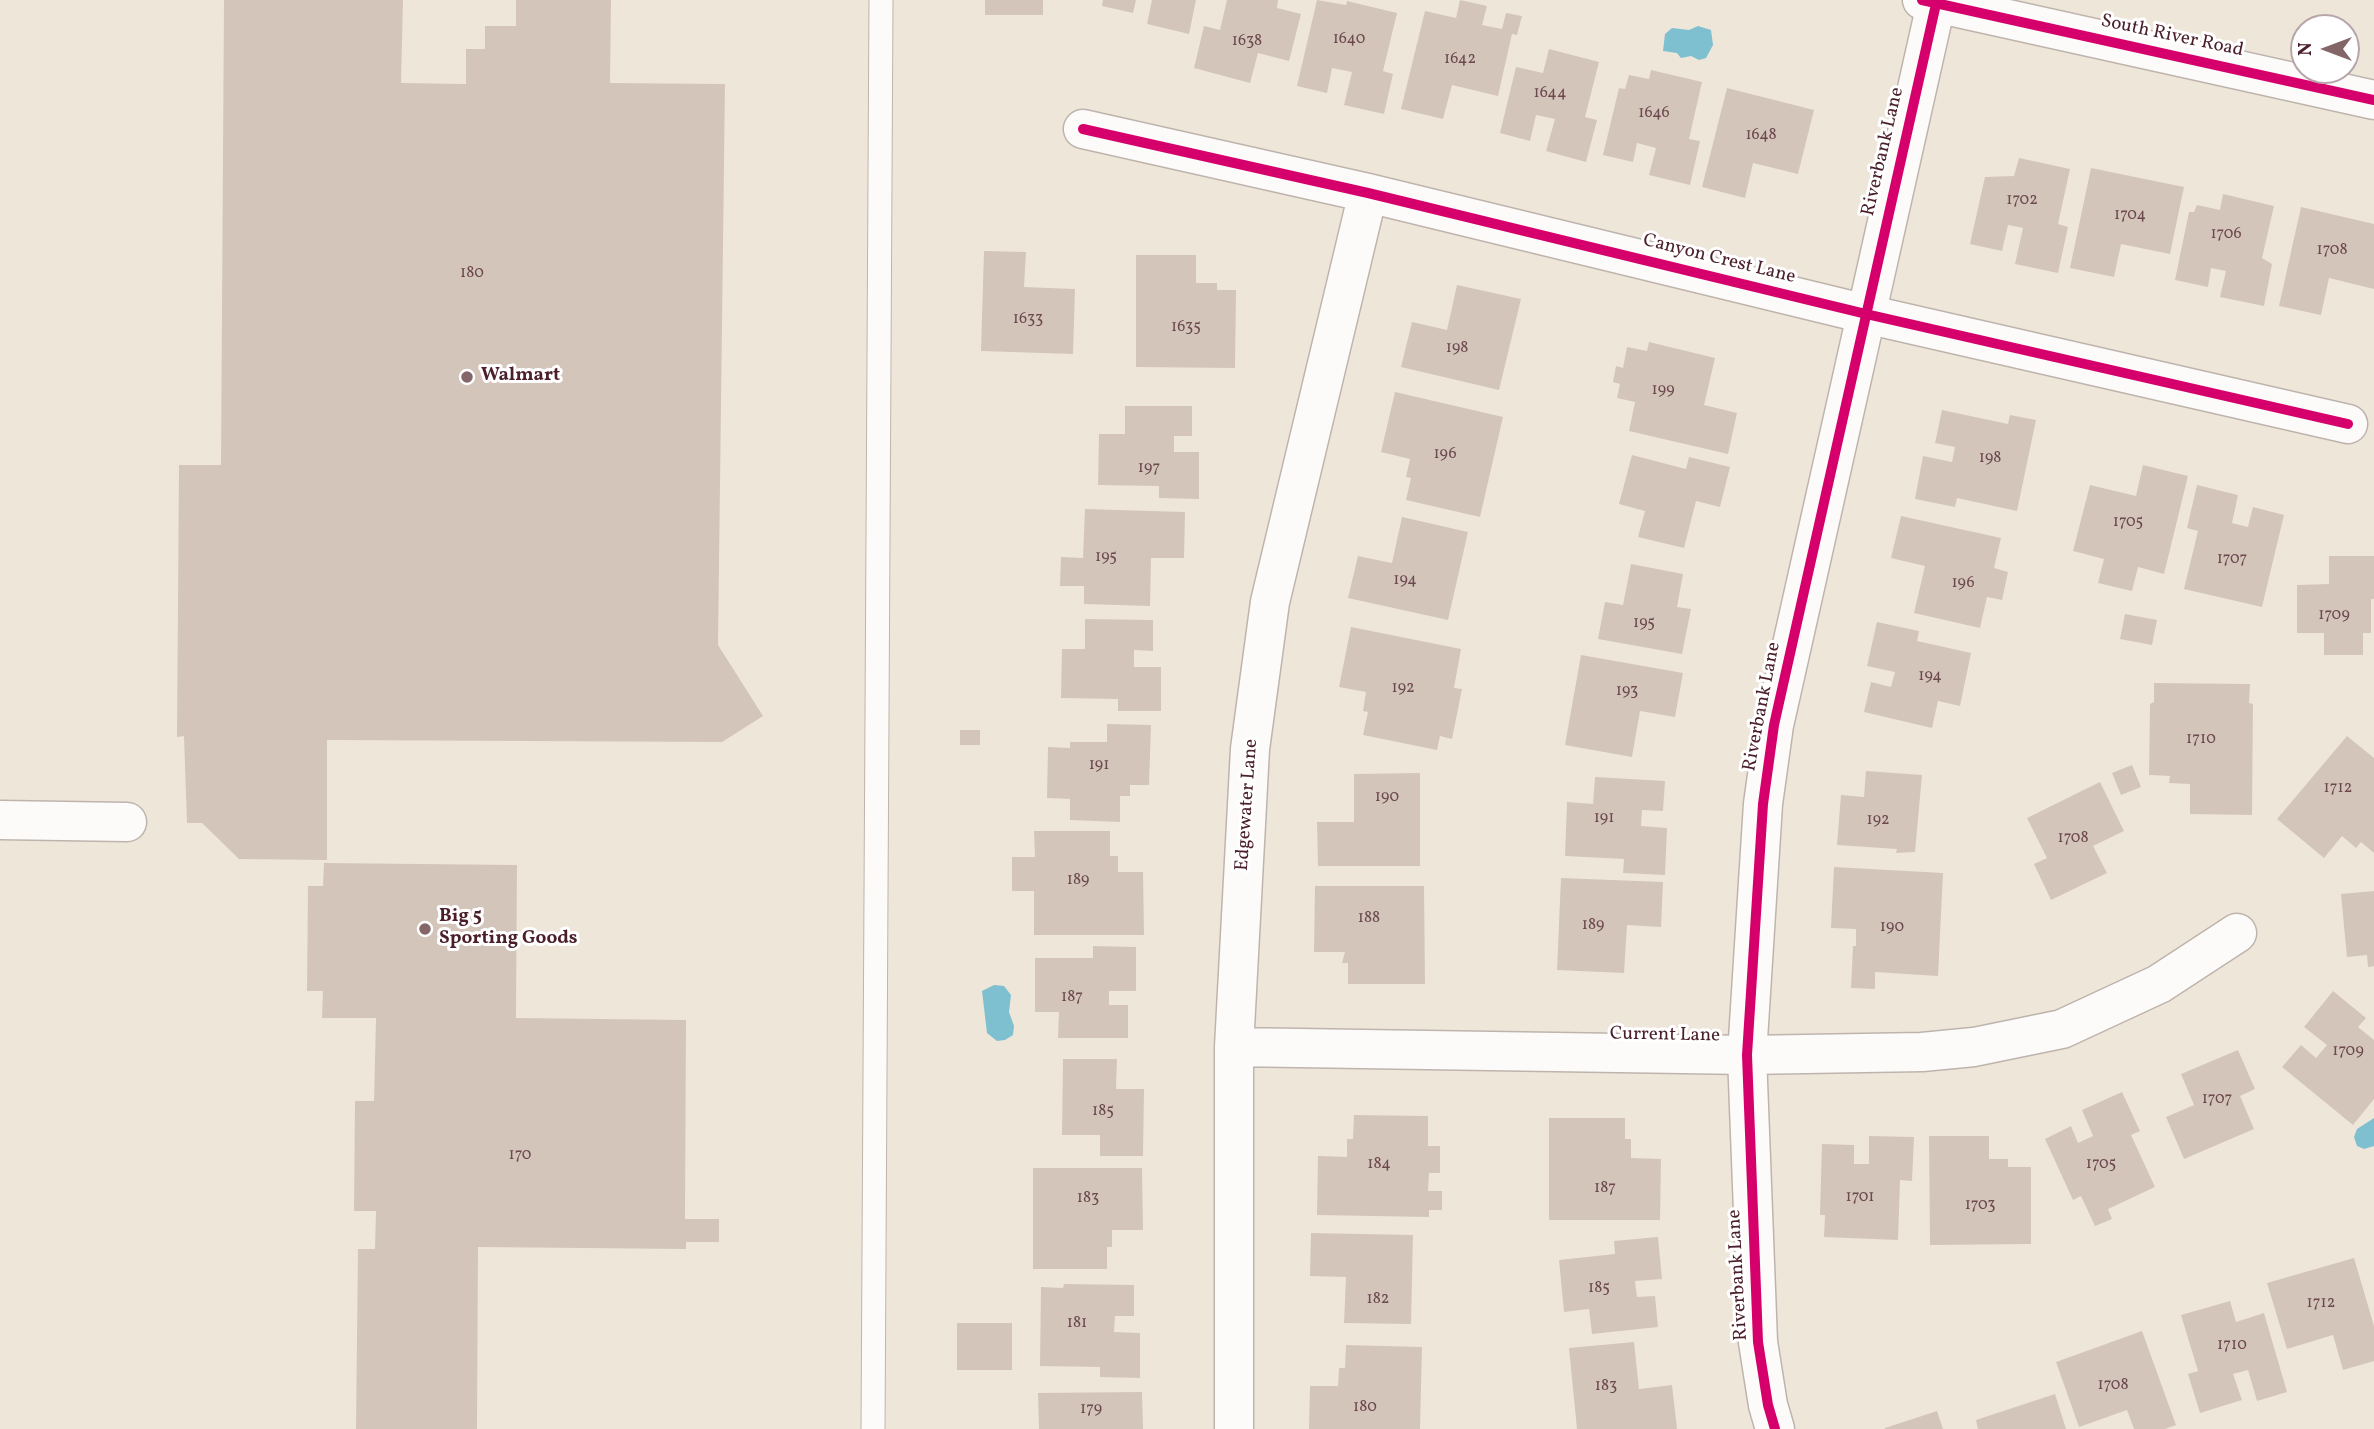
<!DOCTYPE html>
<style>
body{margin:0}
#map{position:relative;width:2374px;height:1429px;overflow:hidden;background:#efe6da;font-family:Vollkorn,serif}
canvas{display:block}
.north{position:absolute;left:2290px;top:14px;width:70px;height:70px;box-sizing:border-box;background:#fff;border:2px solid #b7a5aa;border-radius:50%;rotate:270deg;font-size:19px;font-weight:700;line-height:28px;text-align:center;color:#4a1f2b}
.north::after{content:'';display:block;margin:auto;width:24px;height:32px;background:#846568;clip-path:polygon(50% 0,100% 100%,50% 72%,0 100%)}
</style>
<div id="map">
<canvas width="2374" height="1429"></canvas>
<div class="north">N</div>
</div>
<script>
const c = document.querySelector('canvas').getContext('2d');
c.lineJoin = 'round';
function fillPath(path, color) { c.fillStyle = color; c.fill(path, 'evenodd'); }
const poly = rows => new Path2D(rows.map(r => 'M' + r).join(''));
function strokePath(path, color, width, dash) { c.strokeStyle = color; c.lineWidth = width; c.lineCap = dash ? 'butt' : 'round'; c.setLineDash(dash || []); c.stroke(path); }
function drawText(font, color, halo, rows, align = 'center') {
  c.font = font + ' Vollkorn,serif'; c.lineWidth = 6; c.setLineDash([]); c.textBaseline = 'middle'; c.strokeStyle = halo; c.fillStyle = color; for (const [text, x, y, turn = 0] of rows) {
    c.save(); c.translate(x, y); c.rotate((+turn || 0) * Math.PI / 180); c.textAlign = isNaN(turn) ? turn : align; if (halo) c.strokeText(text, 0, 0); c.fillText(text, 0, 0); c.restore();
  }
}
const water = poly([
 [1698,26,1711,30,1713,45,1706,58,1699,60,1691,56,1681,58,1677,53,1663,51,1665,34,1672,28,1689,30],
 [994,985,1004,986,1011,995,1009,1012,1014,1026,1013,1035,1005,1040,997,1041,987,1033,982,991],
 [2374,1118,2374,1146,2364,1149,2357,1146,2354,1137,2357,1129]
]);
const building = poly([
 [224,0,403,0,401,83,466,84,466,49,485,49,485,26,516,26,516,0,611,0,610,83,725,84,718,645,763,716,722,742,327,740,327,860,239,859,202,823,187,823,184,736,177,737,179,465,221,465],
 [985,0,1043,0,1043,15,985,15],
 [1103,0,1136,0,1133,13,1102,6],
 [1152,0,1196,0,1189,34,1147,24],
 [1227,0,1278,0,1277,8,1301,14,1289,61,1258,53,1250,83,1194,68,1204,26,1220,30],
 [1317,0,1346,5,1347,1,1397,13,1383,71,1393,74,1384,114,1344,105,1352,72,1332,68,1327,93,1297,86],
 [1460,0,1487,6,1482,25,1502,29,1506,13,1522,16,1517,35,1512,34,1498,96,1452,85,1443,119,1401,109,1425,11,1456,18],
 [1549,49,1599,62,1585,117,1597,120,1586,162,1546,151,1555,119,1536,115,1530,141,1500,133,1516,67,1543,73],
 [1651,70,1702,82,1689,139,1700,141,1690,185,1649,175,1656,148,1637,143,1633,162,1603,155,1619,88,1625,89,1629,75,1649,79],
 [1727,88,1814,110,1798,174,1753,163,1745,198,1702,187],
 [2019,158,2070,169,2058,224,2068,227,2058,273,2015,264,2023,228,2008,225,2002,251,1970,244,1985,177,2014,176],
 [2091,168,2184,187,2170,254,2121,244,2114,277,2070,268],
 [2223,194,2274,206,2262,258,2272,264,2264,306,2220,297,2226,271,2211,268,2208,287,2175,280,2189,212,2194,212,2197,205,2220,210],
 [2301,207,2374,224,2374,289,2329,278,2321,315,2279,306],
 [984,251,1026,252,1024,287,1075,289,1073,354,981,351],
 [1136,255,1196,255,1196,283,1217,283,1217,290,1236,290,1235,368,1136,367],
 [1457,285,1521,299,1499,390,1401,367,1412,322,1447,330],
 [1649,342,1715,358,1704,405,1737,413,1728,454,1629,431,1635,402,1617,398,1620,384,1613,382,1616,366,1623,368,1627,347,1647,351],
 [1395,392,1503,417,1480,517,1406,500,1411,478,1406,477,1410,459,1381,452],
 [1125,406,1192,406,1192,436,1174,436,1174,452,1199,452,1199,499,1159,498,1159,486,1098,485,1099,434,1125,434],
 [1942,410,2008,424,2010,415,2036,420,2017,511,1957,498,1955,507,1915,499,1923,456,1952,462,1955,447,1935,443],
 [1632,455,1686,469,1689,457,1730,467,1720,507,1696,501,1684,548,1638,537,1645,511,1619,504],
 [2143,465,2188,476,2164,574,2138,567,2132,591,2098,583,2104,559,2073,551,2090,485,2136,496],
 [2197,485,2238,495,2232,523,2248,527,2253,507,2284,515,2262,607,2184,589,2198,531,2187,528],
 [1085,509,1185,512,1184,558,1151,558,1150,606,1084,604,1084,586,1060,586,1061,557,1083,558],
 [1901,516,2001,538,1994,568,2008,572,2002,600,1987,597,1980,628,1914,613,1925,566,1891,558],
 [1402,517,1468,532,1448,620,1348,598,1358,556,1392,563],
 [2329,556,2374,556,2374,599,2371,599,2371,633,2363,633,2363,655,2324,655,2324,633,2297,633,2297,585,2329,584],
 [1631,564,1683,574,1677,607,1691,609,1682,654,1598,639,1605,602,1623,605],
 [2125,614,2157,620,2152,645,2120,639],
 [1085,619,1153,620,1153,651,1134,650,1134,667,1161,667,1161,711,1118,711,1118,699,1061,698,1062,649,1085,649],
 [1877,622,1919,631,1917,641,1971,653,1960,706,1938,701,1932,728,1864,712,1871,682,1891,687,1895,672,1867,666],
 [1351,627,1461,649,1454,688,1462,689,1452,739,1440,736,1437,750,1363,735,1368,712,1363,711,1366,692,1339,687],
 [1581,655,1683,673,1675,717,1640,711,1632,757,1565,745],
 [2154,683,2250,684,2249,703,2253,704,2252,815,2190,814,2190,784,2169,783,2170,776,2149,775,2150,704,2154,702],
 [1107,724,1151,725,1149,785,1130,785,1130,796,1120,796,1120,822,1070,820,1070,799,1047,798,1048,747,1070,748,1070,742,1107,742],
 [960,730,980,730,980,745,960,745],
 [2347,736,2374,758,2374,853,2361,842,2356,848,2342,836,2324,858,2277,819],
 [2132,765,2141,787,2121,795,2112,773],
 [1866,771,1922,775,1915,852,1896,853,1897,849,1837,845,1841,795,1864,797],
 [1420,773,1420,866,1318,866,1317,822,1354,822,1354,774],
 [1595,777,1665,781,1663,811,1642,810,1641,826,1667,828,1665,875,1623,873,1624,859,1565,856,1567,802,1593,804],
 [2100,782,2124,831,2093,846,2107,873,2051,900,2034,864,2047,858,2027,818],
 [1034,831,1110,831,1110,856,1118,856,1118,872,1143,872,1144,935,1034,935,1034,891,1012,891,1012,857,1035,857],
 [324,863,517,865,516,1018,686,1020,685,1219,719,1219,719,1242,686,1242,686,1249,478,1247,477,1429,356,1429,358,1249,375,1249,376,1211,354,1211,355,1101,374,1101,376,1018,322,1018,323,991,307,991,308,886,323,886],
 [1834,867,1943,873,1938,976,1875,972,1875,989,1851,988,1853,946,1856,946,1856,929,1831,928],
 [1561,878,1663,882,1661,927,1627,925,1624,973,1557,970],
 [1315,886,1424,886,1425,984,1348,984,1348,963,1342,963,1345,952,1314,952],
 [2374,891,2374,966,2368,967,2367,955,2347,957,2341,894],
 [1093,946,1136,947,1136,991,1109,991,1109,1005,1128,1005,1128,1038,1058,1038,1059,1012,1035,1012,1035,958,1093,958],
 [2333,991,2366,1018,2358,1027,2374,1040,2374,1099,2353,1125,2282,1067,2301,1045,2316,1058,2327,1045,2304,1027],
 [2238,1050,2255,1089,2240,1096,2254,1129,2184,1159,2166,1117,2194,1105,2181,1074],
 [1063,1059,1117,1059,1116,1089,1144,1089,1143,1156,1100,1156,1100,1135,1062,1135],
 [2122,1092,2140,1131,2131,1135,2155,1187,2108,1209,2112,1219,2095,1226,2081,1196,2073,1200,2045,1139,2071,1126,2078,1143,2093,1136,2082,1110],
 [1354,1115,1428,1116,1428,1146,1440,1146,1440,1173,1429,1173,1428,1191,1442,1191,1442,1210,1429,1210,1429,1217,1317,1215,1318,1156,1347,1157,1347,1139,1353,1139],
 [1549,1118,1625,1118,1625,1139,1631,1139,1631,1158,1661,1159,1660,1220,1549,1220],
 [1869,1136,1914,1137,1912,1181,1900,1180,1898,1240,1824,1237,1825,1215,1820,1215,1822,1144,1854,1145,1854,1164,1869,1164],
 [1929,1136,1989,1136,1989,1159,2008,1159,2008,1167,2031,1167,2031,1244,1930,1245],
 [1033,1168,1142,1168,1143,1230,1112,1230,1112,1247,1107,1247,1107,1269,1033,1269],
 [1311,1233,1413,1235,1411,1324,1344,1323,1346,1277,1310,1276],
 [1658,1237,1662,1279,1635,1281,1637,1297,1655,1296,1658,1327,1592,1334,1589,1309,1564,1312,1559,1260,1615,1254,1614,1241],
 [2354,1258,2374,1326,2374,1361,2343,1370,2333,1335,2287,1349,2267,1283],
 [1064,1284,1134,1285,1134,1316,1115,1316,1114,1332,1140,1333,1140,1378,1100,1377,1100,1367,1040,1366,1041,1287,1063,1288],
 [2230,1301,2236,1322,2264,1313,2287,1392,2257,1401,2248,1370,2233,1374,2242,1400,2200,1413,2188,1374,2198,1371,2181,1315],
 [957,1323,1012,1323,1012,1370,957,1370],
 [2142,1331,2176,1425,2165,1429,2134,1429,2127,1410,2079,1427,2056,1362],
 [1634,1342,1639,1389,1672,1385,1677,1429,1577,1429,1569,1348],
 [1346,1345,1422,1347,1420,1429,1309,1429,1310,1386,1338,1386,1339,1368,1345,1368],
 [1142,1392,1143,1429,1039,1429,1038,1393],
 [2055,1394,2066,1429,1978,1429,1976,1420],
 [1937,1411,1943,1429,1885,1429,1885,1428]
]);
const service = poly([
 [873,1429,881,0]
]);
const minor = poly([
 [1083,129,1368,193,1866,314,2348,424],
 [0,820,127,822],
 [1234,1047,1747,1055,1922,1052,1974,1047,2062,1029,2159,984,2237,933],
 [1234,1429,1234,1047,1250,749,1270,602,1368,193],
 [1775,1429,1768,1405,1758,1342,1747,1055,1763,804,1774,725,1936,4]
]);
const secondary = poly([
 [1922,0,2374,100]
]);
const cycleway = poly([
 [1922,0,2374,100],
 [1083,129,1368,193,1866,314,2348,424],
 [1775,1429,1768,1405,1758,1342,1747,1055,1763,804,1774,725,1936,4]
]);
const markers = [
 [467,377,7,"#846568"],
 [425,929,7,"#846568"]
];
const numberNames = [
 ["1640",1349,40],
 ["1638",1247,42],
 ["1642",1460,60],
 ["1644",1550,94],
 ["1646",1654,114],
 ["1648",1761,136],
 ["1702",2022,201],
 ["1704",2130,216],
 ["1706",2226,235],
 ["1708",2332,251],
 ["180",472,274],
 ["1633",1028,320],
 ["1635",1186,328],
 ["198",1457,349],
 ["199",1663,391],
 ["196",1445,455],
 ["198",1990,459],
 ["197",1149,469],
 ["1705",2128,523],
 ["195",1106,558],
 ["1707",2232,560],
 ["194",1405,581],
 ["196",1963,584],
 ["1709",2334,616],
 ["195",1644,624],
 ["194",1930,677],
 ["192",1403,689],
 ["193",1627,692],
 ["1710",2201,740],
 ["191",1099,766],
 ["1712",2338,789],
 ["190",1387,798],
 ["191",1604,819],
 ["192",1878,821],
 ["1708",2073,839],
 ["189",1078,881],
 ["188",1369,919],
 ["189",1593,926],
 ["190",1892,928],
 ["187",1072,998],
 ["1709",2348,1052],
 ["1707",2217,1100],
 ["185",1103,1112],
 ["170",520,1156],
 ["184",1379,1165],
 ["1705",2101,1165],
 ["187",1605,1189],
 ["1701",1860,1198],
 ["183",1088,1199],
 ["1703",1980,1206],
 ["185",1599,1289],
 ["182",1378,1300],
 ["1712",2321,1304],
 ["181",1077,1324],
 ["1710",2232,1346],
 ["1708",2113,1386],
 ["183",1606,1387],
 ["180",1365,1408],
 ["179",1091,1410]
];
const streetNames = [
 ["South River Road",2172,37,12],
 ["Riverbank Lane",1884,152,-77],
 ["Canyon Crest Lane",1719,260,14],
 ["Riverbank Lane",1763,707,-79],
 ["Edgewater Lane",1248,805,-86],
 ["Current Lane",1665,1036,1],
 ["Riverbank Lane",1739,1275,-93]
];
const poiNames = [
 ["Walmart",481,377],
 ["Big 5",439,918],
 ["Sporting Goods",439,940]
];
fillPath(water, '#7ebfd0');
fillPath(building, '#d4c5ba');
strokePath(service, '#beb4ad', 25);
strokePath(minor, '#beb4ad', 41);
strokePath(secondary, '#beb4ad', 41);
strokePath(service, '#fdfbf9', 23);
strokePath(minor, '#fdfbf9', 38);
strokePath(secondary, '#fdfbf9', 38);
strokePath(cycleway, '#d6006c', 10);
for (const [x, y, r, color] of markers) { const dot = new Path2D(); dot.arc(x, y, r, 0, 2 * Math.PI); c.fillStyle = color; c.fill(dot); strokePath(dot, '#fff', 2.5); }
drawText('16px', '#6c484f', null, numberNames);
drawText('19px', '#4a1f2b', '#fff', streetNames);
drawText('bold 19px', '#4a1f2b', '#fff', poiNames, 'left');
</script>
